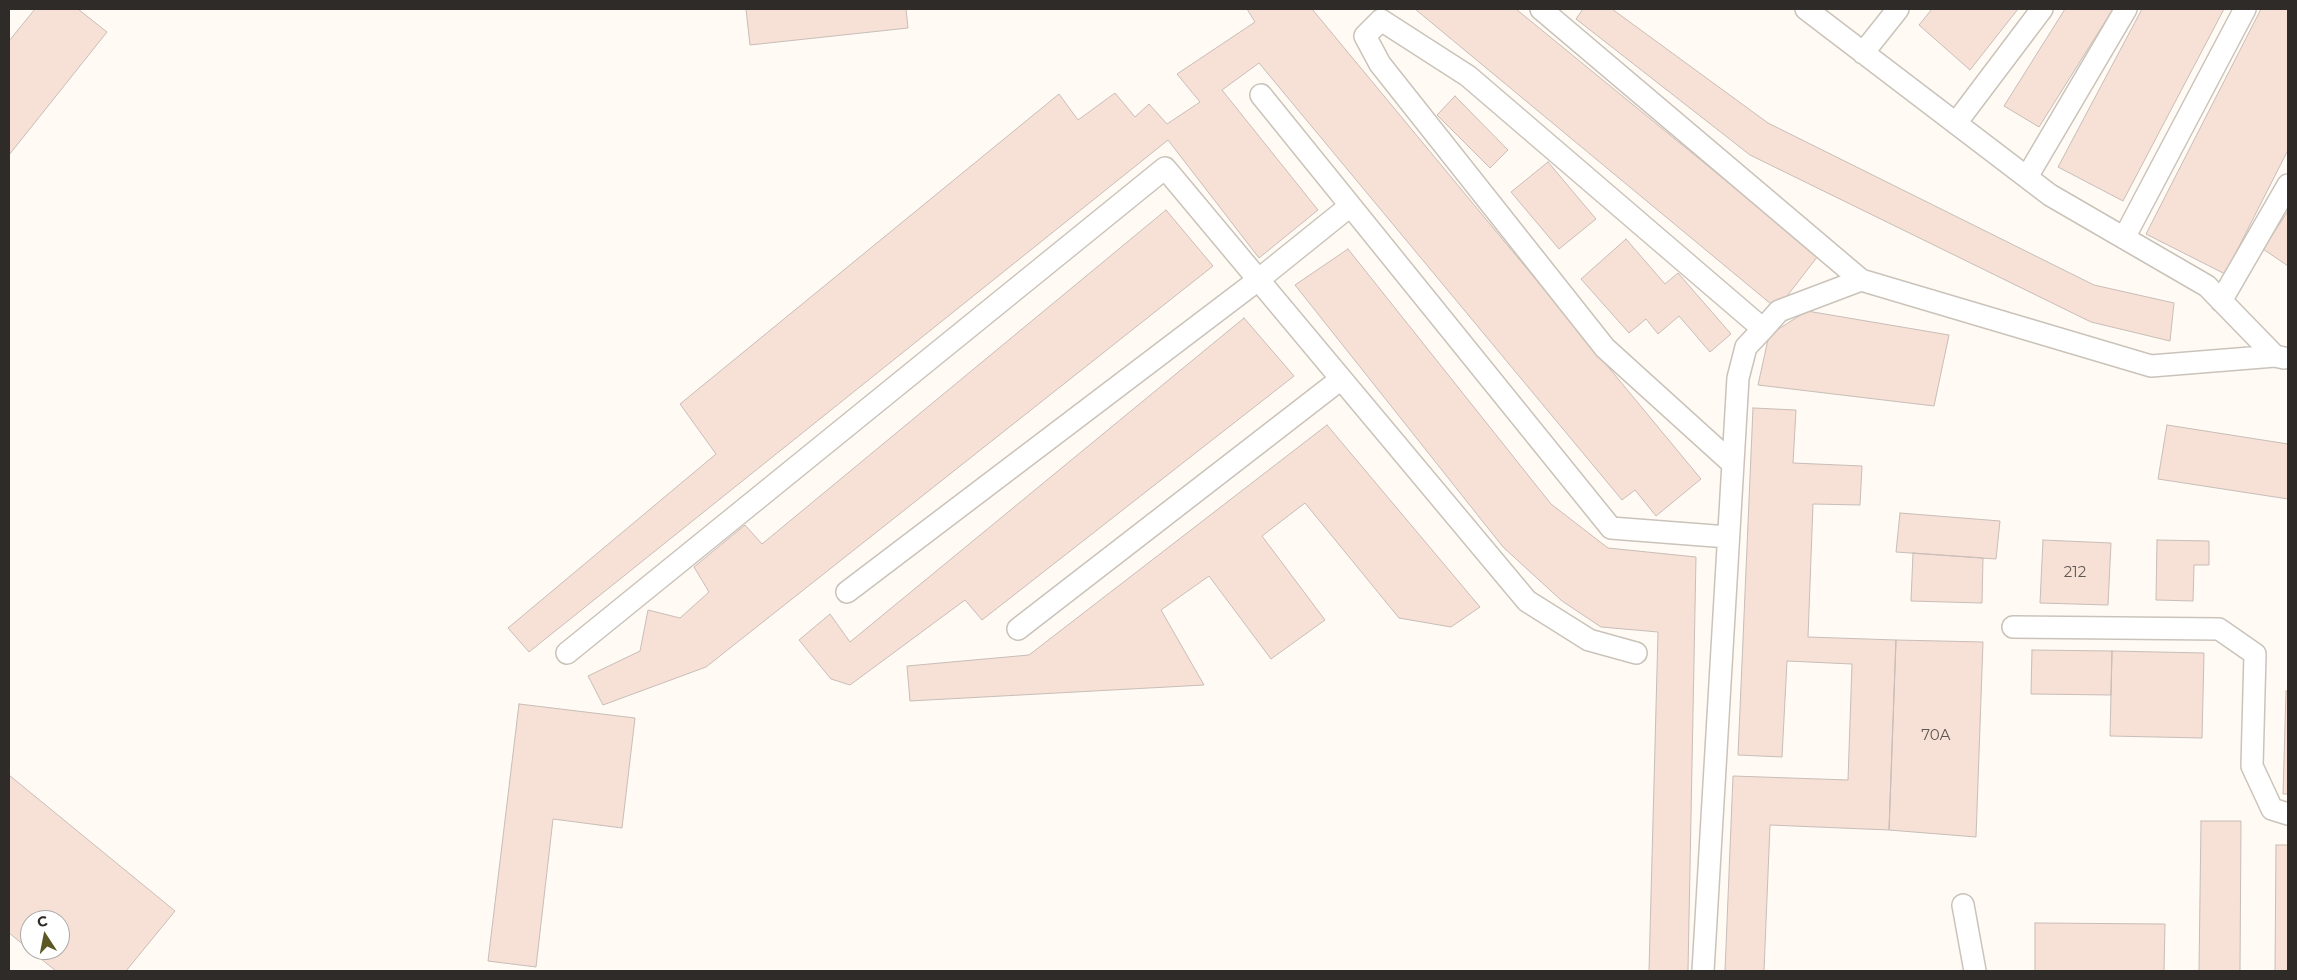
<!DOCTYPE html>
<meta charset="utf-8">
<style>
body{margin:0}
#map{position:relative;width:2297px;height:980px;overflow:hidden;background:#fffaf4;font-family:Montserrat,sans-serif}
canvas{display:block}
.frame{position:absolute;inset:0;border:10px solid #2e2b28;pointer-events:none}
.north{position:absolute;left:20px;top:910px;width:50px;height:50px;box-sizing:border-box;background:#fff;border:1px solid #abaaa9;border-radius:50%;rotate:349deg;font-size:14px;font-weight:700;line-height:20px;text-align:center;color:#2e2b28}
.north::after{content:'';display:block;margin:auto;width:18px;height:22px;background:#5b5824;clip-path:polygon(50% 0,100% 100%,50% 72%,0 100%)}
</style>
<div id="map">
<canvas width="2297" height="980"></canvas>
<div class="frame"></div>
<div class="north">С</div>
</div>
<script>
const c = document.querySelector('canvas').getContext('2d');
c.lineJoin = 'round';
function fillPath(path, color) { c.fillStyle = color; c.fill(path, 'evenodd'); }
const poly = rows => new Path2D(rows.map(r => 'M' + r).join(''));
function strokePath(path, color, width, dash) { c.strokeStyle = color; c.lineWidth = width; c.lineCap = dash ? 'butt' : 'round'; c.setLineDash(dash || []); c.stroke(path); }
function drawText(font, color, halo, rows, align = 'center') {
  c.font = font + ' Montserrat,sans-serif'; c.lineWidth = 4; c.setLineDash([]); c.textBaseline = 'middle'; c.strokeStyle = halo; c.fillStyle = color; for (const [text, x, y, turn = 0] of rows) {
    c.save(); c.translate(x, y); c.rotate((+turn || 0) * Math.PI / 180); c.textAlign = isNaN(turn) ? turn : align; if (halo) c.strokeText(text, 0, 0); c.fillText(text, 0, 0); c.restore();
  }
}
const building = poly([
 [35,9,78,9,107,32,9,155,9,41,35,9],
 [746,9,906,9,908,28,750,45,746,9],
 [1247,9,1312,9,1701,479,1656,516,1635,490,1622,500,1259,63,1222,90,1318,210,1259,258,1168,140,529,652,508,628,716,454,680,404,1059,94,1078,120,1115,93,1135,117,1149,104,1167,124,1200,102,1177,74,1255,22,1247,9],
 [1415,9,1516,9,1818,256,1777,309,1415,9],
 [1583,9,1612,9,1768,123,2094,285,2174,303,2170,341,2091,322,1750,155,1576,19,1583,9],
 [1932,9,2018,9,1970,70,1919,25,1932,9],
 [2065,9,2113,9,2039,127,2004,106,2065,9],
 [2142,9,2224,9,2123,201,2058,167,2142,9],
 [2261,9,2288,9,2288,150,2225,274,2146,234,2261,9],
 [1455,96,1508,150,1490,168,1437,115,1455,96],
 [1548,162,1596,219,1559,249,1511,192,1548,162],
 [1166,210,1213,266,706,667,603,705,588,676,640,651,648,610,680,618,709,592,694,567,745,525,762,544,1166,210],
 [2288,211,2288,266,2263,249,2288,211],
 [1626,239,1665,284,1678,273,1731,334,1710,352,1679,316,1658,334,1646,319,1629,333,1581,279,1626,239],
 [1348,249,1551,504,1608,548,1696,557,1688,971,1649,971,1658,632,1601,627,1562,601,1503,547,1295,285,1348,249],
 [1807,311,1949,335,1934,406,1758,385,1769,335,1807,311],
 [1244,318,1294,376,982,620,965,600,850,685,831,679,799,640,830,614,850,642,1244,318],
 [1753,408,1796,410,1793,463,1862,466,1860,505,1813,504,1808,637,1896,640,1889,830,1770,825,1764,971,1725,971,1733,776,1848,780,1852,664,1787,661,1782,757,1738,755,1753,408],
 [1327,425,1480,607,1451,627,1399,618,1305,503,1262,536,1325,620,1271,659,1209,576,1161,610,1204,685,910,701,907,666,1029,655,1327,425],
 [2167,425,2288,444,2288,499,2158,479,2167,425],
 [1900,513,2000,521,1996,559,1896,552,1900,513],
 [2043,540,2111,543,2108,605,2040,603,2043,540],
 [2157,540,2209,541,2209,565,2194,565,2193,601,2156,600,2157,540],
 [1913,553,1983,558,1982,603,1911,601,1913,553],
 [1896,640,1983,642,1976,837,1889,830,1896,640],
 [2032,650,2112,651,2111,695,2031,694,2032,650],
 [2112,651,2204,653,2202,738,2110,736,2112,651],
 [2286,691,2288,691,2288,794,2283,794,2286,691],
 [519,704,635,718,622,828,553,819,536,967,488,961,519,704],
 [9,775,175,911,126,971,56,971,9,933,9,775],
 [30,920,60,920,60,950,30,950,30,920],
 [2201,821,2241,821,2240,971,2199,971,2201,821],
 [2276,845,2288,845,2288,971,2275,971,2276,845],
 [2035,923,2165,924,2164,971,2035,971,2035,923]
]);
const service = poly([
 [1541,9,1861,280],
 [1806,9,2050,195,2207,286,2275,356,2284,358],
 [1863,53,1898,9],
 [1261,95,1611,528,1728,537],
 [1956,123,2042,9],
 [2027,177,2126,9],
 [2124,238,2245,9],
 [2221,301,2288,185],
 [1733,464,1605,348,1380,64,1365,36,1381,20,1468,76,1763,329],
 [847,592,1258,280,1350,206],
 [2013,627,2219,629,2255,654,2252,766,2272,809,2288,814],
 [1018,629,1341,379],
 [567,653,1165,168,1527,601,1589,640,1636,653],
 [1963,905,1975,971],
 [1703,971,1738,378,1746,347,1763,329,1779,311,1861,280,2151,366,2275,356]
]);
const numberNames = [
 ["212",2075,573],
 ["70А",1936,736]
];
fillPath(building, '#f7e0d5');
strokePath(building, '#c8bdb7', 1);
strokePath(service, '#cac3ba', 24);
strokePath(service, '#fff', 21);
drawText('15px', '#605853', null, numberNames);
</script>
